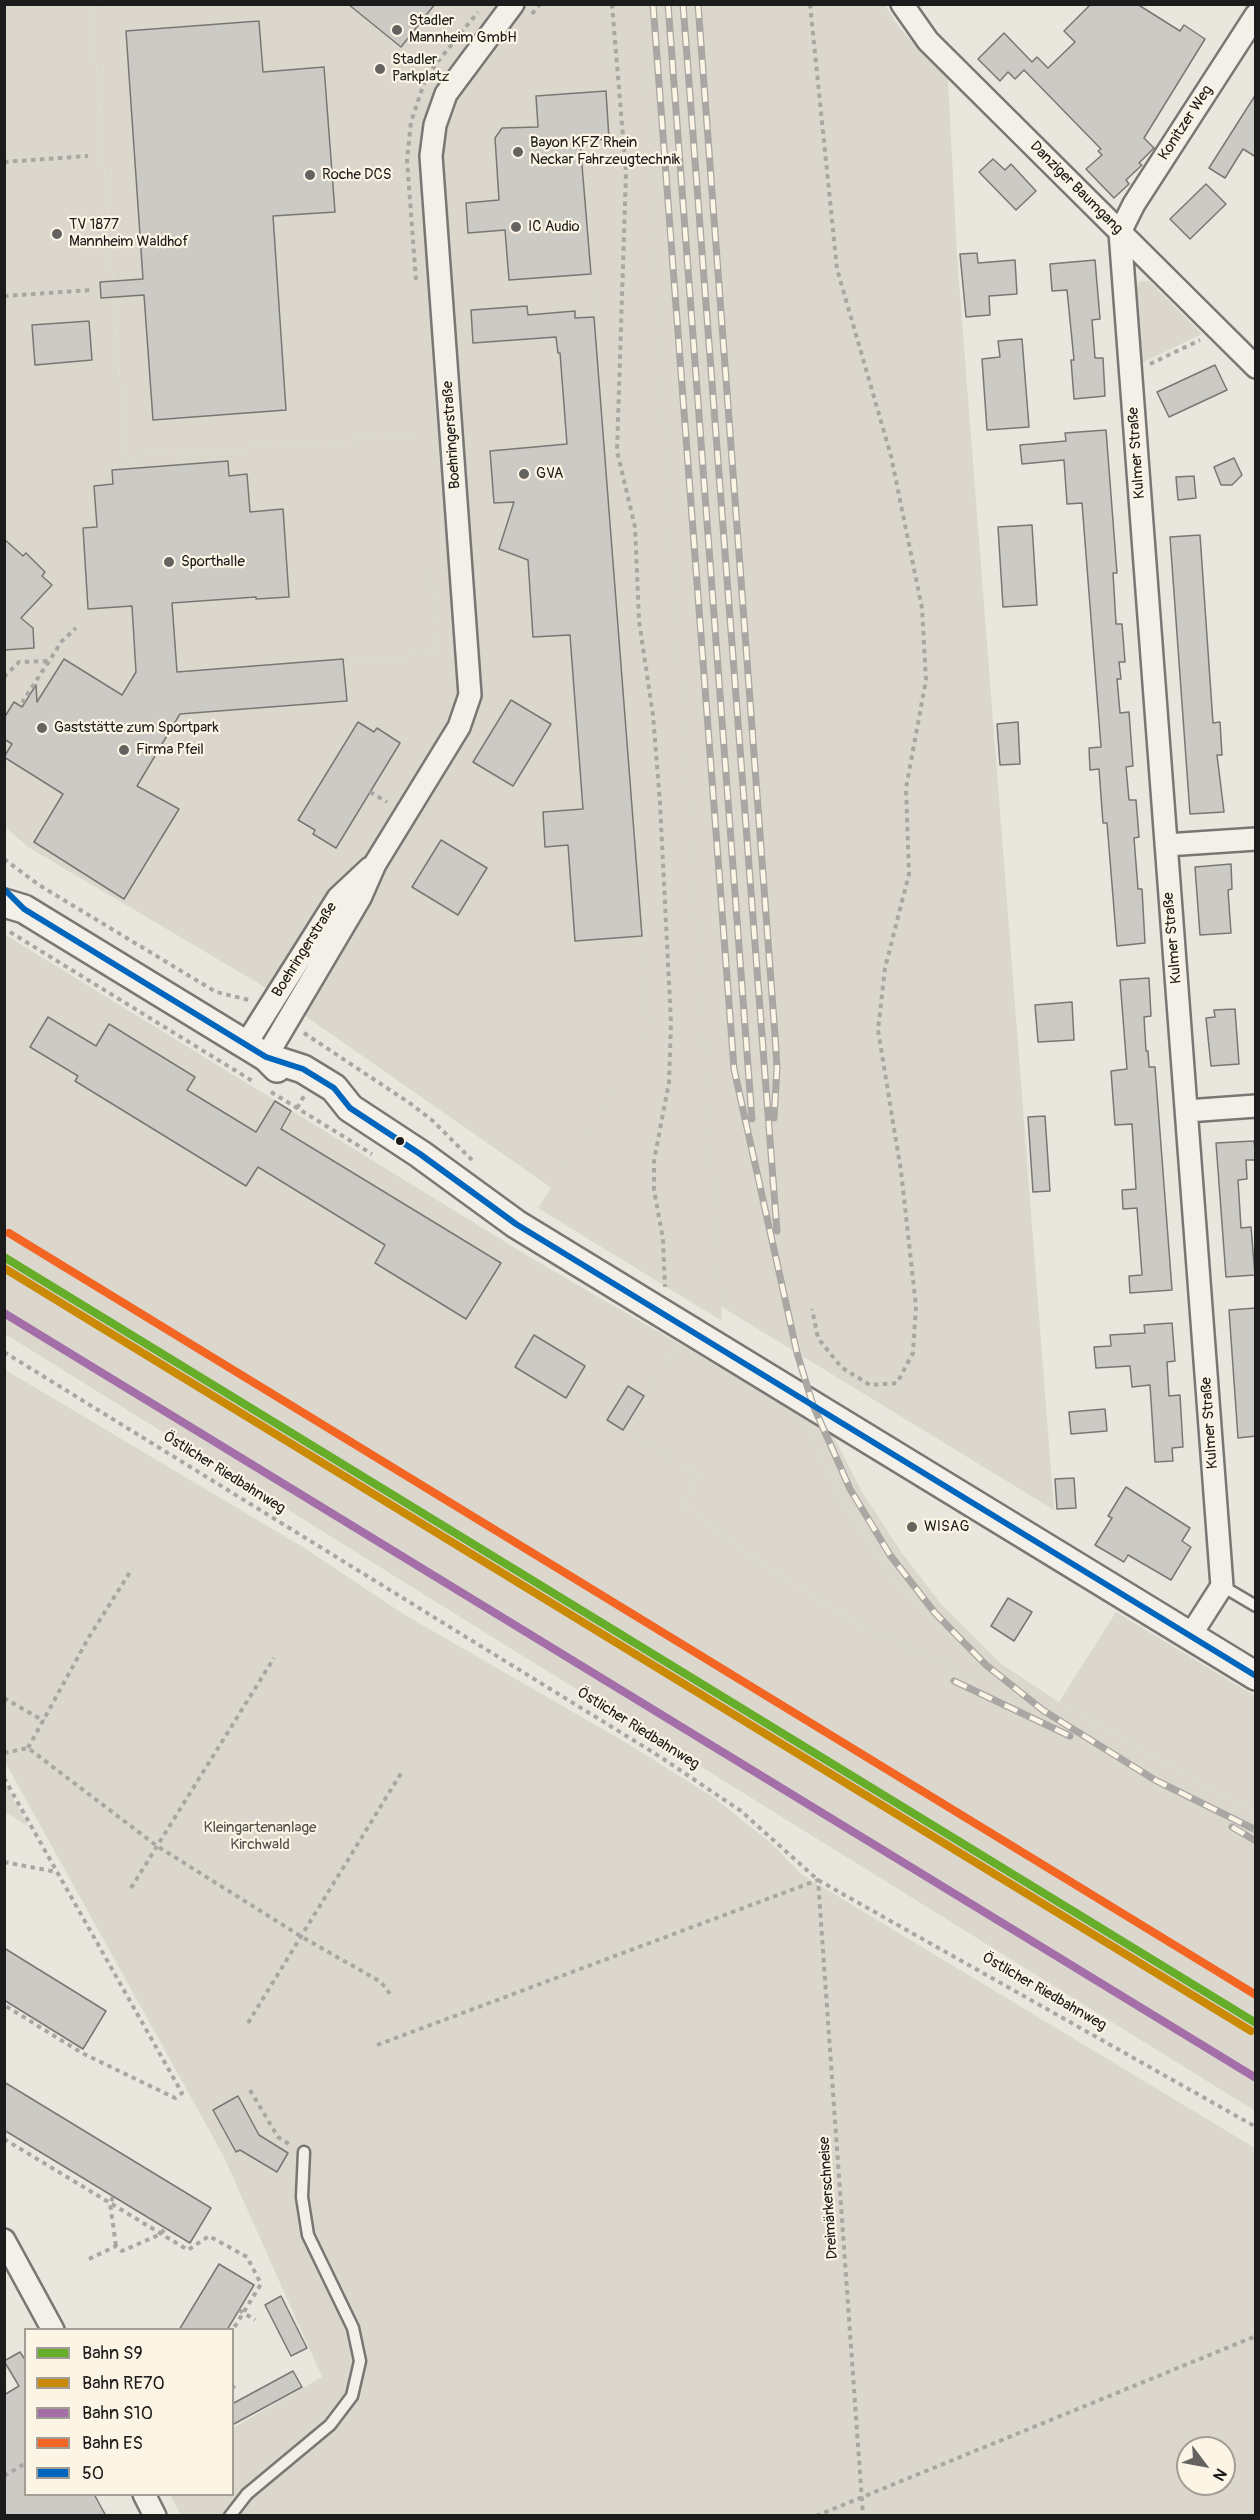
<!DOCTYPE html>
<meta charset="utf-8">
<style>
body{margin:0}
#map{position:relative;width:1260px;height:2520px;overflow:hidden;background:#e9e6de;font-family:Pangolin,sans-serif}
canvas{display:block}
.frame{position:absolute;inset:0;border:6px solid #1c1c1c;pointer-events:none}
.legend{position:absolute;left:24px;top:2328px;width:210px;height:168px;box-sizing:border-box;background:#fcf5e5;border:2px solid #a29e95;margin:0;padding:8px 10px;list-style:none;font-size:18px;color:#1c1c1c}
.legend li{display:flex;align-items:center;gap:12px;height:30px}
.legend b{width:30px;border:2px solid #a29e95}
.north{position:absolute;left:1176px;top:2436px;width:60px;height:60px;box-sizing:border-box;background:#fcf5e5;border:2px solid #a29e95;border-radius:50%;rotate:122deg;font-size:16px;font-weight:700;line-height:24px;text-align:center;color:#1c1c1c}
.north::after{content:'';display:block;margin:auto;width:21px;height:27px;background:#646360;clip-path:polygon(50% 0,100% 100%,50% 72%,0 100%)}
</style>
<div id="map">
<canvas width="1260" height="2520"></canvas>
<div class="frame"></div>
<ul class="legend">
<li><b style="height:8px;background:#66ae2a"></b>Bahn S9</li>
<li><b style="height:8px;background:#cb8a06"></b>Bahn RE70</li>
<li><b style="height:8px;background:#a46fa9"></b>Bahn S10</li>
<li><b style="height:8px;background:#f26522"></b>Bahn ES</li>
<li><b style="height:8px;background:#0065bd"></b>50</li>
</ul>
<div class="north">N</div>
</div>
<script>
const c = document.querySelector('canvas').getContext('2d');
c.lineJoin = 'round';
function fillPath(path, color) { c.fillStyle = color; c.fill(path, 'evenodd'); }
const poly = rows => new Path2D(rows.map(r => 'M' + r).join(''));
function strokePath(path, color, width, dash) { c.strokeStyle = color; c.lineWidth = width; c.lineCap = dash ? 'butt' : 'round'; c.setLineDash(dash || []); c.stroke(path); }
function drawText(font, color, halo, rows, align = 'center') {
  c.font = font + ' Pangolin,sans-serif'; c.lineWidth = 4.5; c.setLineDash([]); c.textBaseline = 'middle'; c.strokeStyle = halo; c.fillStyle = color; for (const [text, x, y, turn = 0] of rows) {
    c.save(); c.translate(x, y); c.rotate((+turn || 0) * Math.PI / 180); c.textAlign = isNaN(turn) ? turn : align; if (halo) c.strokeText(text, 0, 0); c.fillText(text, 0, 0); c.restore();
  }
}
const built = poly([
 [104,4,885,5,899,27,948,79,957,255,1054,1510,722,1307,258,983,28,847,133,674,437,654,420,435,126,457,92,9],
 [4,934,533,1259,678,1343,625,1431,699,1474,682,1504,760,1563,861,1626,986,1674,935,1623,887,1570,837,1495,805,1418,834,1437,862,1492,902,1553,941,1604,1001,1664,1059,1702,1232,1802,1255,1810,1255,2111,5,1334]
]);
const green = poly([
 [4,5,104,5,92,10,126,457,421,435,437,654,133,674,28,847,4,826],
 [546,5,557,5,502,72,495,66],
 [600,5,645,5,654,268,722,1321,538,1208,649,1030,581,142,610,139],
 [1140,281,1149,281,1202,334,1140,364,1135,290],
 [678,1343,805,1418,837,1495,887,1570,935,1623,987,1674,982,1681,861,1626,760,1563,682,1504,699,1474,624,1431],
 [4,1369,306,1549,405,1615,625,1742,713,1797,771,1843,801,1874,1255,2148,1255,2515,181,2515,170,2495,232,2494,233,2428,322,2377,223,2155,5,1762],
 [1188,2448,1224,2448,1224,2484,1188,2484],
 [1116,1612,1255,1696,1255,1810,1232,1802,1059,1702],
 [4,1783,5,1783,28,1826,5,1812]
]);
const building = poly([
 [348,4,435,4,401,47,348,4],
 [1091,4,1137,4,1180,31,1184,25,1205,39,1144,138,1154,148,1139,163,1142,165,1126,180,1129,184,1114,198,1086,169,1102,155,1098,151,1101,149,1024,70,1015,79,1008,72,1000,81,978,59,1004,33,1032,62,1037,57,1048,68,1075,42,1064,31,1091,4],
 [259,21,263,72,324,67,335,212,273,216,286,410,153,420,144,295,101,298,100,282,143,279,126,31,259,21],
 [606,91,609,139,580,141,591,274,509,280,505,230,468,233,466,203,499,200,495,138,502,128,538,127,536,96,606,91],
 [1256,94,1256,157,1243,149,1225,178,1209,168,1256,94],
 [993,159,1005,170,1011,164,1036,191,1016,210,979,172,993,159],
 [1206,184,1226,204,1190,239,1170,219,1206,184],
 [977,253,978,263,1015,260,1017,294,989,296,990,315,966,317,960,254,977,253],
 [1095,260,1100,319,1092,320,1095,358,1103,358,1105,396,1074,399,1071,360,1074,360,1067,290,1052,291,1050,264,1095,260],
 [527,306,528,315,575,311,575,318,594,317,642,936,575,941,568,845,545,847,543,812,583,809,570,635,533,637,528,560,499,549,514,502,494,503,490,451,567,444,560,353,558,353,556,337,473,343,471,310,527,306],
 [89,321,92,360,35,365,32,325,89,321],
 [1022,339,1029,427,987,430,982,359,1000,357,998,341,1022,339],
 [1215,365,1227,390,1169,417,1157,392,1215,365],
 [1106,430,1117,573,1113,573,1116,624,1122,624,1125,662,1119,662,1121,679,1117,679,1120,713,1129,712,1133,766,1126,767,1129,800,1136,800,1139,837,1134,838,1138,889,1142,889,1145,943,1117,946,1107,823,1103,823,1099,769,1090,770,1089,748,1101,747,1082,503,1067,504,1064,460,1022,464,1020,445,1066,441,1065,433,1106,430],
 [1234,458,1242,475,1232,485,1221,485,1214,467,1234,458],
 [228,461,229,476,247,474,250,512,283,509,289,597,256,599,256,597,172,603,177,672,343,659,347,701,180,714,137,786,179,809,124,899,34,842,63,794,4,757,12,744,4,739,4,718,14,702,22,707,36,685,37,702,64,659,122,695,136,672,132,606,88,609,83,528,97,527,94,486,113,484,112,470,228,461],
 [1194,476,1196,498,1178,500,1176,477,1194,476],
 [1032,525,1037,605,1003,607,998,527,1032,525],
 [1200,535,1213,723,1220,722,1222,755,1217,755,1224,812,1190,814,1170,537,1200,535],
 [4,539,23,556,26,553,45,572,42,576,52,585,21,618,33,628,34,648,4,650,4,539],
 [511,700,551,724,513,786,473,762,511,700],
 [358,722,374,732,377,728,400,743,336,848,313,834,315,830,298,820,358,722],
 [1018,722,1020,764,1000,765,997,724,1018,722],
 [441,840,487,868,458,915,412,887,441,840],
 [1231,864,1232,889,1228,890,1231,933,1200,935,1195,867,1231,864],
 [1149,978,1151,1016,1144,1017,1146,1051,1148,1051,1149,1067,1155,1067,1172,1290,1130,1293,1129,1276,1142,1275,1137,1208,1123,1209,1122,1190,1136,1189,1132,1124,1115,1125,1111,1071,1127,1069,1120,980,1149,978],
 [1072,1002,1074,1040,1038,1042,1035,1005,1072,1002],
 [1235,1009,1239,1064,1211,1066,1206,1018,1215,1017,1214,1010,1235,1009],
 [48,1017,96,1046,109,1024,195,1077,187,1090,256,1132,275,1101,291,1111,281,1129,501,1263,466,1319,375,1263,385,1245,258,1167,246,1186,75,1081,78,1076,30,1047,48,1017],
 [1045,1116,1050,1191,1033,1192,1028,1117,1045,1116],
 [1254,1141,1256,1160,1246,1160,1247,1179,1238,1180,1241,1228,1251,1227,1255,1275,1226,1277,1216,1143,1254,1141],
 [1256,1308,1256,1436,1238,1438,1229,1310,1256,1308],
 [1172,1323,1175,1361,1167,1362,1169,1396,1180,1395,1183,1447,1172,1448,1173,1461,1155,1462,1150,1385,1132,1387,1130,1366,1096,1368,1094,1347,1111,1346,1110,1335,1145,1333,1144,1325,1172,1323],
 [534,1335,585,1366,566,1398,515,1367,534,1335],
 [628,1386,644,1396,623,1430,607,1420,628,1386],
 [1105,1409,1107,1431,1071,1434,1069,1412,1105,1409],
 [1074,1478,1076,1508,1057,1509,1055,1479,1074,1478],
 [1126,1487,1190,1528,1182,1541,1191,1547,1171,1580,1128,1555,1124,1562,1095,1545,1112,1518,1108,1516,1126,1487],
 [1008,1598,1032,1612,1014,1641,991,1626,1008,1598],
 [4,1948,106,2011,83,2049,4,2000,4,1948],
 [4,2082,211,2208,190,2243,4,2130,4,2082],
 [238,2096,259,2135,288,2153,277,2172,240,2150,236,2152,213,2110,238,2096],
 [219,2264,254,2285,227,2330,179,2330,219,2264],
 [281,2296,307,2348,291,2356,265,2305,281,2296],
 [20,2352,26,2361,26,2494,94,2494,106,2516,4,2516,4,2395,19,2386,4,2361,20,2352],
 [293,2371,302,2387,232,2425,232,2404,293,2371]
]);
const path = poly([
 [612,4,626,173,617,451,635,527,639,621,653,715,660,803,671,1023,669,1082,654,1161,654,1190,663,1239,665,1287],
 [810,4,837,269,891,456,922,608,926,680,906,788,909,874,885,968,878,1030,901,1171,916,1306,913,1353,897,1383,870,1385,841,1367,818,1338,812,1309],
 [532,14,540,4],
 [4,162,88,156],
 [416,280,407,160,411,122,424,83,435,65,478,12],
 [4,296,91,290],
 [1150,364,1200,340],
 [4,677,19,662,48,661],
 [25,702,23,701,62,641,76,628],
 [370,792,387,802],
 [4,859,39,885,216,992,249,1000],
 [10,932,254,1082],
 [304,1033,411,1104,433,1121,472,1160],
 [271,1092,372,1154],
 [297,1108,304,1096],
 [4,1352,659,1756,741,1811,818,1880,1256,2127],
 [4,1698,44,1721],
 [28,1748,89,1637,132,1569],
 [4,1753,28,1748,157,1846,302,1937,381,1982,390,1994],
 [4,1778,182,2093,175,2098,82,2053,4,2005],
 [4,1862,57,1872],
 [131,1888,274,1658],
 [248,2023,403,1770],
 [377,2045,818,1880,863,2516],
 [250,2090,278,2137,292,2146],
 [4,2134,6,2131],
 [4,2139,188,2250,209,2236,247,2257,261,2284,232,2331],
 [113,2197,110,2203,116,2246],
 [89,2259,116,2246,122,2251,161,2234,165,2228],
 [239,2310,255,2320],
 [232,2385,235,2390],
 [4,2476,26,2463],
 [816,2516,1256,2336]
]);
const service = poly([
 [1222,1586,1256,1606],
 [230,2516,247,2494,330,2425,352,2396,360,2361,353,2328,308,2235,302,2197,304,2152]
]);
const minor = poly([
 [902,4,928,41,1256,367],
 [1166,845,1256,839],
 [246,1044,338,898,370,868],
 [266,1057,360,898,375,864,459,727,470,695,431,156,435,125,446,94,513,4],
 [1187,1111,1256,1106],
 [1190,1636,1222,1586,1120,232,1134,204,1256,15],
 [4,2240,53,2330],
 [144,2494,155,2516]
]);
const tertiary = poly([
 [4,903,24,909,266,1057,277,1068],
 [266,1057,303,1069,334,1088,350,1108,420,1154,516,1224,1256,1676]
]);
const rail = poly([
 [653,4,734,1069,797,1353,813,1405,850,1489,890,1555,935,1613,986,1665,1044,1711,1155,1780,1256,1830],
 [668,4,752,1119],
 [683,4,777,1231],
 [698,4,775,1035,777,1068,774,1118],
 [954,1681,1070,1736],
 [1232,1827,1256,1841]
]);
const bus1 = poly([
 [4,889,24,909,266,1057,303,1069,334,1088,350,1108,420,1154,516,1224,1256,1676]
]);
const rail1 = poly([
 [4,1257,1256,2023]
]);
const rail2 = poly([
 [4,1268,1251,2031]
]);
const rail3 = poly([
 [4,1313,1256,2078]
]);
const rail4 = poly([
 [9,1233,1256,1995]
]);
const markers = [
 [397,30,6,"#646360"],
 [380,69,6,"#646360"],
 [518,152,6,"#646360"],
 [310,175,6,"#646360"],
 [516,227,6,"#646360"],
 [57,234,6,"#646360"],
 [524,474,6,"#646360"],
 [169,562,6,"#646360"],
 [42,728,6,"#646360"],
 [124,750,6,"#646360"],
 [400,1141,5,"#1c1c1c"],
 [912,1527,6,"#646360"]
];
const poiNames = [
 ["Stadler",409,21],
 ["Mannheim GmbH",409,38],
 ["Stadler",392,60],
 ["Parkplatz",392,77],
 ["Bayon KFZ Rhein",530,143],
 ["Neckar Fahrzeugtechnik",530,160],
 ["Roche DCS",322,175],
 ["TV 1877",69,225],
 ["Mannheim Waldhof",69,242],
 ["IC Audio",528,227],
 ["GVA",536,474],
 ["Sporthalle",181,562],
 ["Gaststätte zum Sportpark",54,728],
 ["Firma Pfeil",136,750],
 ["WISAG",924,1527]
];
const streetNames = [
 ["Konitzer Weg",1186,123,-57],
 ["Danziger Baumgang",1076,188,45],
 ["Boehringerstraße",452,435,-94],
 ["Kulmer Straße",1137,453,-94],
 ["Kulmer Straße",1173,938,-95],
 ["Boehringerstraße",305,950,-58],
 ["Kulmer Straße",1210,1423,-94],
 ["Östlicher Riedbahnweg",224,1473,32],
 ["Östlicher Riedbahnweg",638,1729,32],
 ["Östlicher Riedbahnweg",1044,1992,30],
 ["Dreimärkerschneise",829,2198,-94]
];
const parkNames = [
 ["Kleingartenanlage",260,1828],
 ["Kirchwald",260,1845]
];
fillPath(built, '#dbd7cd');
fillPath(green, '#dbd7cc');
fillPath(building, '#cccac4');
strokePath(building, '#787773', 1.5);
strokePath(service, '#787773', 15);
strokePath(minor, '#787773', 26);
strokePath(tertiary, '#787773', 32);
strokePath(path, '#a9a7a3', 4, [4.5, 4.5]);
strokePath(service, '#f3f0ea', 10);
strokePath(minor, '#f3f0ea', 21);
strokePath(tertiary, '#f3f0ea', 27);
strokePath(rail, '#a9a7a3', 7);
strokePath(rail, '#fcf5e5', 4.5, [14]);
strokePath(bus1, '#0065bd', 6);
strokePath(rail1, '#66ae2a', 8);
strokePath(rail2, '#cb8a06', 8);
strokePath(rail3, '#a46fa9', 8);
strokePath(rail4, '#f26522', 8);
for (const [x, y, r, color] of markers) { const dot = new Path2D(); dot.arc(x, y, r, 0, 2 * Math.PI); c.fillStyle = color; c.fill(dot); strokePath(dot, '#fcf5e5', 2); }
drawText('15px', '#1c1c1c', '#fcf5e5', poiNames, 'left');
drawText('15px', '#1c1c1c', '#fcf5e5', streetNames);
drawText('15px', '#52504c', '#fcf5e5', parkNames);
</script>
